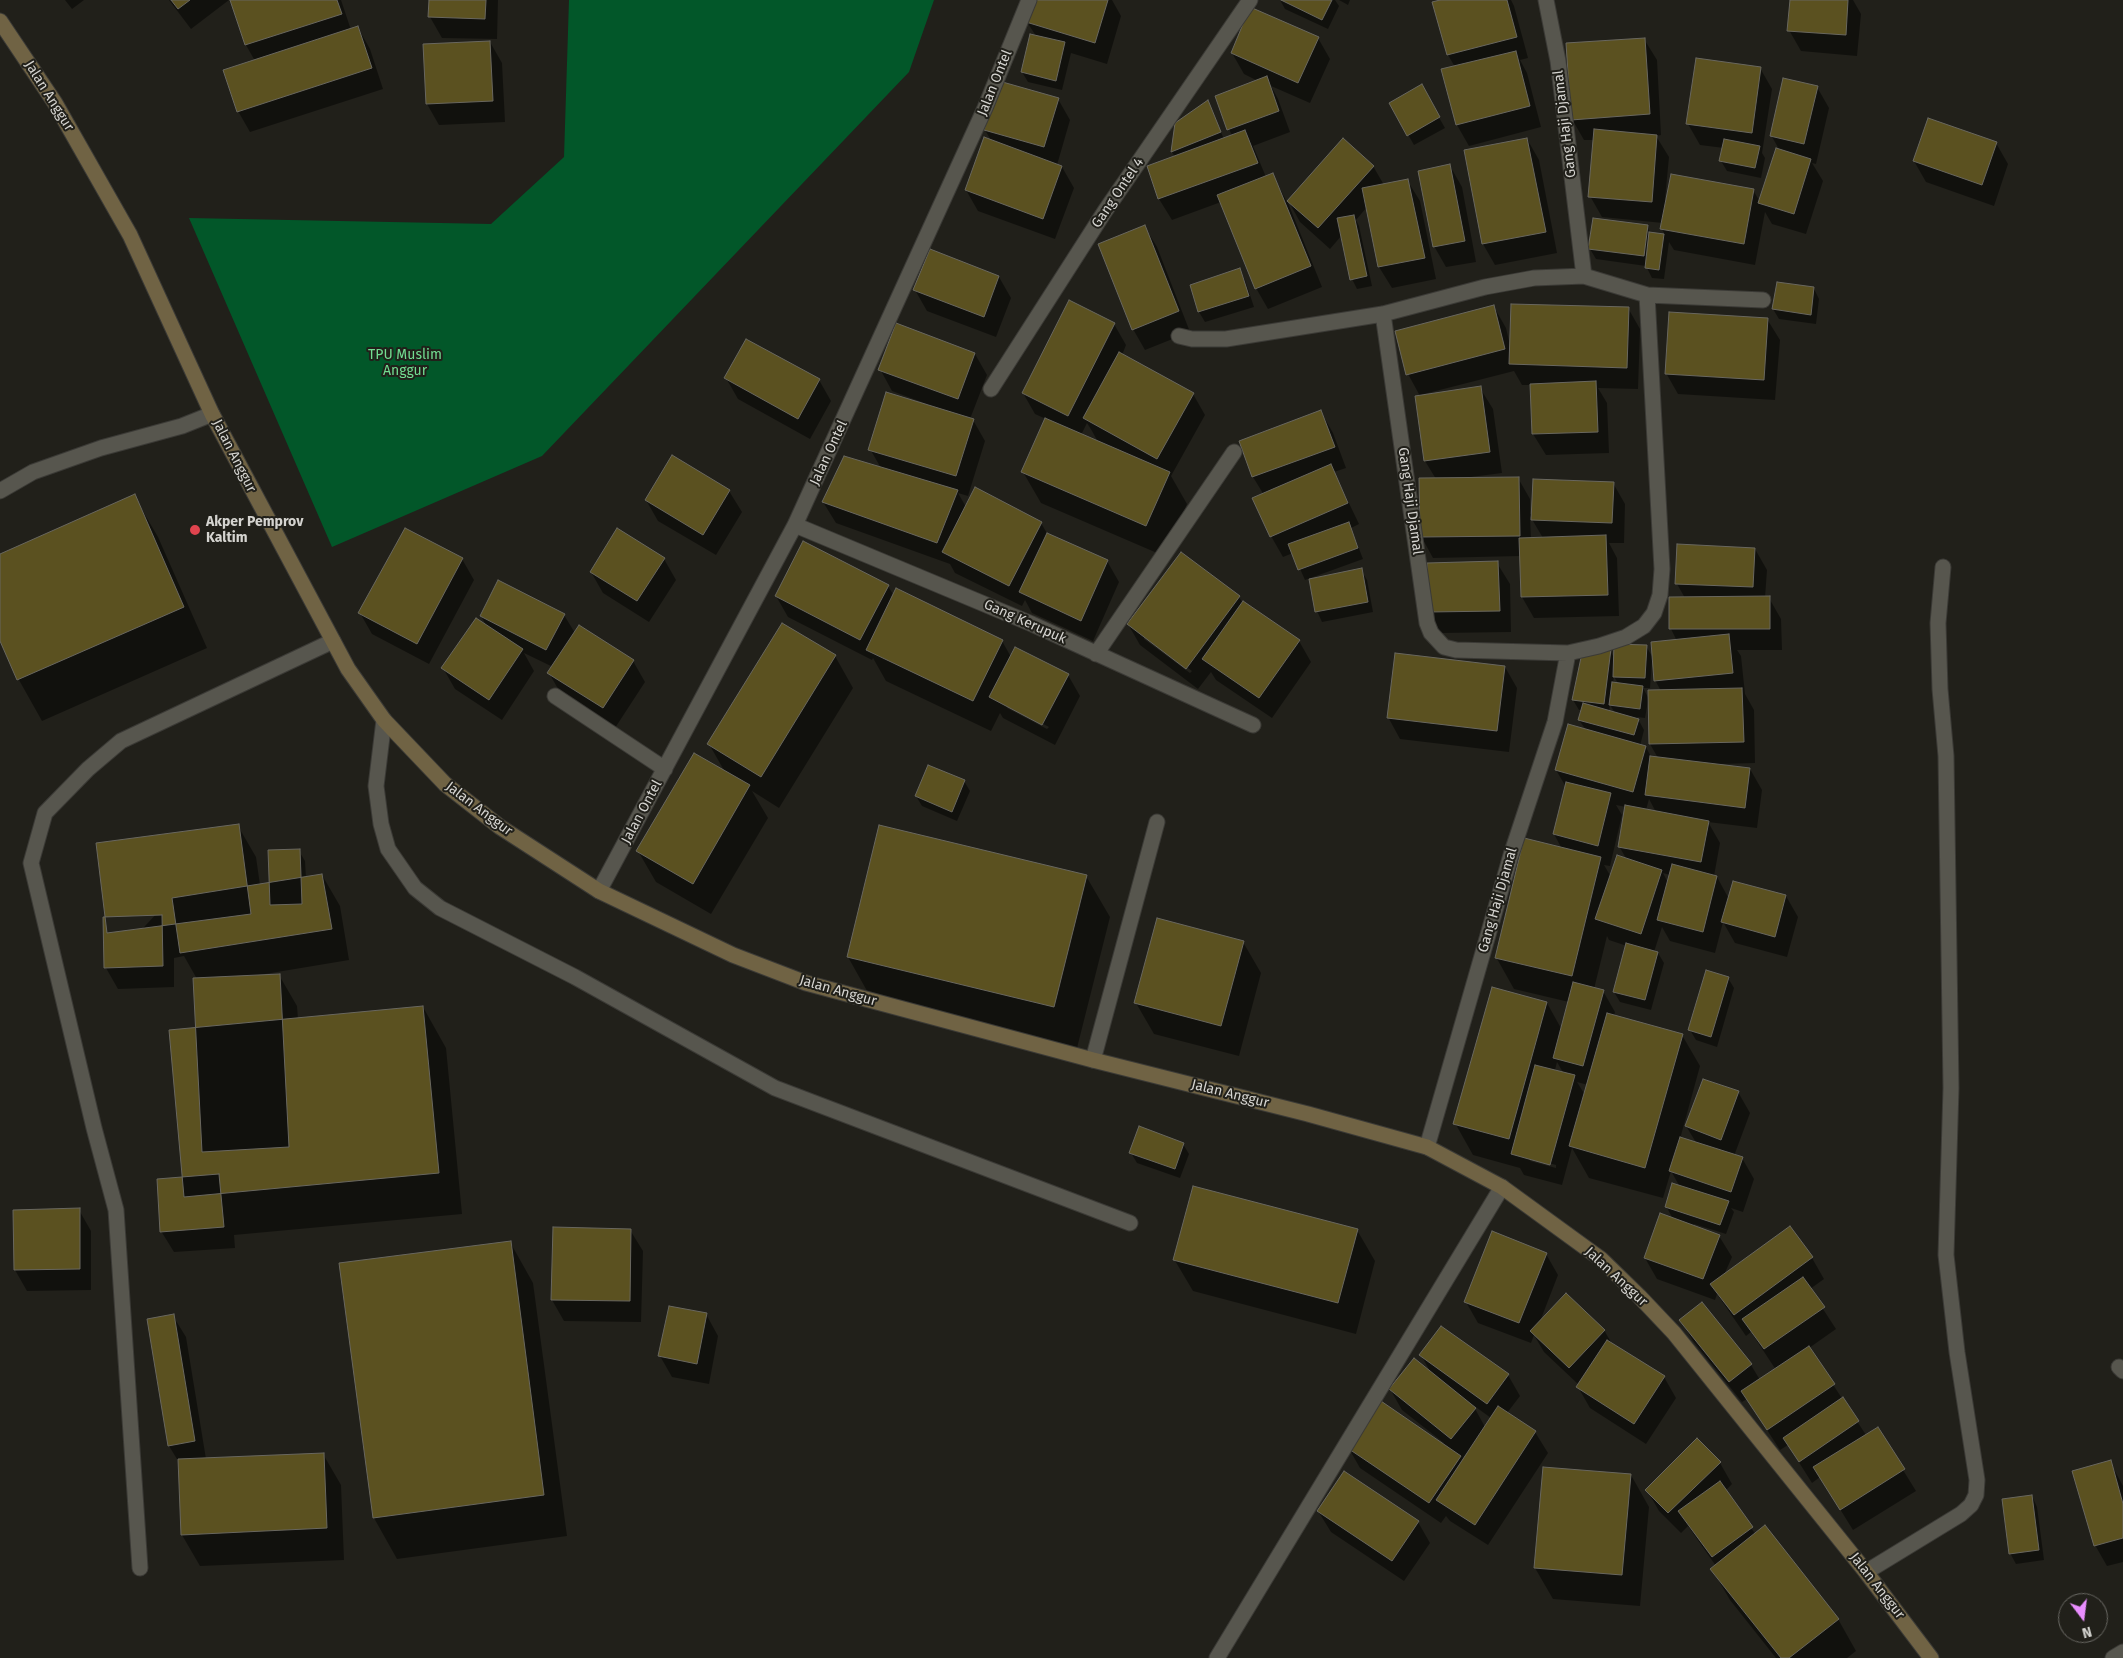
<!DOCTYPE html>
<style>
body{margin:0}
#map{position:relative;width:2123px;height:1658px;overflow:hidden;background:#21201a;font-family:"Fira Sans",sans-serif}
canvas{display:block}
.north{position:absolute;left:2058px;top:1593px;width:50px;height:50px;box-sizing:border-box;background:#21201a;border:1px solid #696863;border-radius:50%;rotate:165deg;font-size:14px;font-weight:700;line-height:20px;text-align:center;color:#d5d4d0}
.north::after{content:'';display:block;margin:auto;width:18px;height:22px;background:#e98dfe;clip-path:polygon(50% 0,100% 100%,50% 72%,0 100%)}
</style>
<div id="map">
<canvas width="2123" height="1658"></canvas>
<div class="north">N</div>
</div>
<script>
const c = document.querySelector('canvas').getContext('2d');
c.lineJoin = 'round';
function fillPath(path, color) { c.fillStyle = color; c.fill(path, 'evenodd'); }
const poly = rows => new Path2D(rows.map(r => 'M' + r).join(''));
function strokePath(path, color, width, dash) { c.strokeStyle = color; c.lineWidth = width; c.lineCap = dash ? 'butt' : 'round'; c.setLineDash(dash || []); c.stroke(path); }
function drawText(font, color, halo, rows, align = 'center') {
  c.font = font + ' "Fira Sans",sans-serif'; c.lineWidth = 4; c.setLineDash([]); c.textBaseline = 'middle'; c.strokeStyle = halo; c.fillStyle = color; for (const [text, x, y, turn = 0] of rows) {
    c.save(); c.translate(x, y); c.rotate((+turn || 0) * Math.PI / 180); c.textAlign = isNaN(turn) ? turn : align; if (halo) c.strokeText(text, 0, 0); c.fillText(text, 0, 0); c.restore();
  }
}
const green = poly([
 [569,0,934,0,909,72,542,456,332,547,189,218,491,224,564,157]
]);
const shadow = poly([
 [65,0,84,0,72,9],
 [169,0,229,0,191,29],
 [231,0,341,0,351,30,358,28,370,49,383,89,250,132,238,111,255,61,246,45],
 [430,0,498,0,497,39,442,38,430,17],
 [1034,0,1112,0,1121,16,1107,64,1071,53,1062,90,1028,82,1022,72,1036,36,1027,22],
 [1280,0,1335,0,1339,6,1328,29,1285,9],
 [1339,0,1350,0,1348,5],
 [1445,0,1511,0,1514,6,1528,58,1520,60,1527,73,1541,127,1469,146,1457,125,1455,67,1448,55,1434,3],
 [1791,0,1853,0,1861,14,1857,56,1801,51,1789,30],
 [1318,38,1330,59,1310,103,1271,86,1278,99,1290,132,1253,146,1266,177,1272,174,1287,202,1343,140,1373,166,1384,185,1407,180,1420,201,1436,279,1392,288,1379,267,1367,207,1356,220,1359,226,1372,286,1357,289,1352,279,1342,235,1330,249,1300,222,1289,202,1288,203,1322,287,1268,309,1256,288,1221,202,1172,220,1159,199,1148,166,1175,157,1172,152,1176,124,1207,102,1224,139,1232,136,1216,96,1258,81,1244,74,1232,53],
 [1644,39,1657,60,1661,135,1656,136,1669,157,1665,199,1753,190,1760,202,1780,151,1771,135,1817,87,1829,108,1816,164,1812,163,1823,181,1806,234,1772,224,1765,212,1755,265,1674,250,1669,242,1664,279,1652,278,1646,266,1596,259,1590,249,1647,227,1651,234,1665,235,1662,229,1663,223,1602,217,1590,196,1594,140,1584,140,1572,119],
 [490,42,502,63,505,122,439,125,427,104,424,45],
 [1760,68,1772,89,1762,153,1765,158,1761,178,1727,171,1721,161,1724,148,1700,145,1688,124],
 [1421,86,1445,128,1414,145,1390,103],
 [1058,99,1070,120,1057,165,1062,167,1074,188,1055,239,978,211,966,190,992,142,985,130],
 [1527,139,1539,160,1557,253,1495,265,1483,244,1465,151],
 [1996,143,2008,164,1994,206,1926,182,1914,161],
 [1450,166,1462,187,1476,262,1446,267,1434,246],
 [1144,226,1157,247,1190,332,1145,350,1133,329],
 [930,251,999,277,1011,298,996,337,927,311,915,290],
 [1240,270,1245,280,1254,307,1205,322,1199,312,1192,285],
 [1814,289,1819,299,1816,324,1779,319,1773,309],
 [1494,307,1506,328,1510,345,1628,308,1640,329,1638,389,1598,388,1607,403,1609,453,1546,455,1533,434,1531,385,1522,385,1514,371,1424,394,1424,396,1480,388,1493,409,1502,473,1471,477,1471,479,1518,478,1530,499,1530,514,1613,483,1625,504,1624,543,1609,543,1617,558,1619,616,1534,618,1522,597,1521,556,1433,558,1421,536,1436,479,1425,461,1420,396,1408,374],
 [1530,516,1543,538,1531,539],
 [1767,319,1780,340,1775,400,1678,394,1666,373],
 [1114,324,1126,345,1122,355,1193,394,1205,415,1171,476,1187,504,1164,556,1041,503,1023,472,1046,419,1035,414,1023,393],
 [1087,423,1092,431,1098,442,1081,435],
 [897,325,975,354,987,375,970,419,973,420,985,441,968,496,958,493,966,507,1041,523,1048,535,1107,561,1119,582,1093,641,1032,613,1025,600,1022,606,955,573,950,564,836,523,823,502,881,468,870,449,927,404,892,391,880,369],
 [726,378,819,380,831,401,810,439,738,399],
 [1321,412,1333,433,1346,468,1334,472,1359,524,1351,528,1363,559,1305,580,1293,553,1283,557,1271,536,1264,495,1253,477,1241,442],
 [672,457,729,491,742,512,716,555,658,521,646,500],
 [134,496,158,537,207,648,42,721,19,680,0,638,0,555],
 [1755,549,1767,570,1765,598,1769,598,1781,619,1782,650,1737,650,1741,656,1745,694,1754,710,1755,763,1719,764,1719,766,1750,769,1762,790,1757,828,1708,822,1720,843,1714,876,1717,877,1729,899,1786,896,1798,917,1787,957,1735,943,1723,922,1715,953,1670,941,1662,927,1654,952,1658,953,1664,963,1651,1010,1620,1002,1614,992,1627,946,1609,940,1607,936,1594,989,1603,991,1615,1012,1614,1016,1682,1035,1700,1066,1680,1139,1697,1144,1686,1126,1738,1092,1750,1113,1734,1156,1742,1158,1754,1179,1743,1212,1731,1208,1734,1212,1726,1234,1694,1224,1693,1226,1719,1236,1732,1257,1724,1275,1789,1228,1812,1258,1824,1279,1810,1289,1836,1329,1809,1348,1866,1435,1877,1428,1916,1491,1853,1530,1820,1477,1812,1483,1788,1445,1780,1450,1747,1399,1742,1402,1693,1341,1681,1320,1702,1303,1751,1365,1760,1380,1776,1370,1751,1332,1746,1336,1717,1294,1715,1300,1657,1279,1645,1258,1673,1219,1666,1206,1680,1187,1671,1171,1663,1198,1589,1178,1572,1148,1562,1185,1524,1175,1520,1168,1473,1155,1455,1123,1547,1003,1562,1030,1569,1002,1514,989,1496,957,1562,849,1554,834,1566,787,1556,770,1586,730,1579,720,1582,710,1579,710,1573,700,1610,651,1615,659,1646,646,1653,658,1677,641,1671,629,1685,598,1677,584],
 [1652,661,1654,661,1655,680,1661,691,1649,699,1643,688,1650,688],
 [1614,677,1618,683,1613,683],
 [1648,701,1650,744,1658,758,1651,757,1646,747,1640,746,1644,730,1637,717,1645,718],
 [1610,705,1615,713,1609,712],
 [1649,799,1656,812,1646,810],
 [1616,805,1626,807,1619,846,1627,860,1611,877,1604,865,1610,866,1622,815],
 [1663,873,1670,875,1668,883],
 [1557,1062,1564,1074,1555,1070],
 [1577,1082,1588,1085,1585,1095],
 [1530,1158,1556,1165,1556,1168,1530,1161],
 [462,559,474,580,429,664,372,634,360,613],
 [664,559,676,580,649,622,603,593,591,572],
 [1497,563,1510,584,1511,632,1441,633,1429,612],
 [1361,570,1367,580,1373,612,1322,622,1317,611],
 [888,586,894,596,1002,641,1011,657,1068,675,1080,696,1055,745,1003,718,1000,713,991,731,886,681,873,658,872,660,788,617,776,596],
 [1007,705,1049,727,1047,729,1007,708],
 [1239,597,1242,602,1299,641,1311,662,1272,718,1216,680,1211,672,1198,689,1140,645,1128,624],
 [1144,636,1192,671,1190,673,1144,639],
 [564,615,575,633,633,661,645,682,615,728,561,694,549,673,553,667,524,653,534,671,502,720,455,689,443,668,487,627,481,616],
 [835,656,853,688,779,808,752,791,768,818,711,914,656,882,638,851,725,772,709,744],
 [1505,667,1517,688,1509,752,1400,739,1388,717],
 [964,781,970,791,957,821,922,806,916,796],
 [238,826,256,857,260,885,270,883,299,851,305,861,306,878,322,875,340,906,349,960,265,974,265,976,279,975,297,1006,298,1019,423,1007,446,1048,462,1214,234,1235,235,1248,174,1252,161,1231,183,1179,196,1028,197,979,184,956,174,958,174,987,118,989,106,968],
 [1086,876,1110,917,1077,1048,871,998,848,957],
 [1243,942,1261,973,1239,1056,1154,1034,1136,1003],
 [1728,978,1734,988,1717,1047,1696,1040,1690,1030],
 [1183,1144,1189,1154,1180,1178,1137,1163,1131,1153],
 [79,1210,91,1231,91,1290,27,1291,15,1270],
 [554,1228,630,1230,643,1251,641,1322,564,1321,552,1300],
 [1357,1230,1375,1261,1356,1334,1193,1291,1174,1259],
 [510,1242,533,1283,567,1536,397,1559,374,1518],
 [1546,1254,1558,1275,1539,1324,1604,1330,1612,1344,1664,1377,1676,1398,1646,1444,1590,1408,1578,1387,1579,1385,1544,1352,1534,1335,1531,1343,1478,1323,1466,1302],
 [706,1314,718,1336,709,1384,672,1377,660,1356],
 [173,1316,186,1337,206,1459,323,1454,341,1485,344,1560,200,1566,182,1535,180,1464,169,1446],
 [1421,1355,1508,1375,1520,1396,1507,1413,1535,1432,1548,1453,1488,1545,1450,1521,1446,1516,1441,1523,1360,1468,1348,1447,1442,1445,1444,1443,1402,1410,1390,1389,1431,1373],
 [1473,1405,1491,1418,1485,1427],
 [1697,1440,1720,1463,1732,1484,1725,1491,1756,1535,1838,1619,1856,1651,1847,1658,1776,1658,1730,1600,1712,1569,1716,1566,1688,1526,1681,1533,1659,1511,1647,1490],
 [2110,1462,2123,1486,2123,1562,2107,1566,2095,1545],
 [1631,1475,1649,1507,1640,1606,1553,1599,1535,1568],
 [2032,1496,2037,1507,2044,1560,2016,1564,2010,1553],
 [1318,1511,1418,1522,1430,1543,1404,1581,1331,1532]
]);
const building = poly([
 [171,0,190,0,178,9,171,0],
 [230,0,337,0,342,14,245,45,230,0],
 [429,0,486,0,485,19,428,17,429,0],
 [1033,0,1108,0,1095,43,1026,22,1033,0],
 [1281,0,1332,0,1322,20,1281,0],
 [1440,0,1507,0,1517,37,1447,55,1432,2,1440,0],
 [1790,0,1848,0,1846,35,1787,31,1790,0],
 [1250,7,1319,37,1298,83,1231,53,1250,7],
 [358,26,372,68,237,112,223,70,358,26],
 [1030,34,1065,42,1056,81,1021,72,1030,34],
 [1645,38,1650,114,1571,120,1566,43,1645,38],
 [490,41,493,101,426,104,423,44,490,41],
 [1516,51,1530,106,1456,125,1441,69,1516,51],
 [1696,58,1761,67,1752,133,1686,124,1696,58],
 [1267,76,1279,111,1227,130,1215,96,1267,76],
 [1783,78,1818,86,1804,144,1770,136,1783,78],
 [999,81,1059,98,1044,147,984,130,999,81],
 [1422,84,1440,117,1407,136,1389,103,1422,84],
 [1208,100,1221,132,1171,152,1175,123,1208,100],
 [1928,118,1997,142,1982,185,1913,161,1928,118],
 [1594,129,1657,135,1652,202,1588,197,1594,129],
 [1245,130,1258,163,1158,199,1147,166,1245,130],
 [984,137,1062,166,1043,219,965,190,984,137],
 [1343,138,1374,166,1318,228,1287,201,1343,138],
 [1527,138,1546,232,1482,244,1464,150,1527,138],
 [1724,139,1760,146,1755,168,1719,161,1724,139],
 [1776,148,1811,159,1794,214,1758,203,1776,148],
 [1450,164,1465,241,1433,247,1418,171,1450,164],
 [1273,173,1311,266,1255,289,1217,195,1273,173],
 [1671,174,1754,189,1744,244,1660,229,1671,174],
 [1408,179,1425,258,1378,267,1362,188,1408,179],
 [1354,215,1367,276,1350,280,1337,218,1354,215],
 [1593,218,1648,225,1644,256,1588,249,1593,218],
 [1145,225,1179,311,1132,330,1098,244,1145,225],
 [1649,232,1664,234,1659,270,1645,268,1649,232],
 [930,249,999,276,984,317,913,290,930,249],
 [1240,268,1249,296,1198,312,1190,285,1240,268],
 [1777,282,1814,287,1811,315,1772,309,1777,282],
 [1069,300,1115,323,1068,416,1022,393,1069,300],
 [1511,304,1629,307,1627,368,1509,364,1511,304],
 [1494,305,1505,349,1406,375,1395,331,1494,305],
 [1669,312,1768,318,1764,380,1665,374,1669,312],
 [896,323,975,353,958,399,878,370,896,323],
 [746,339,820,379,798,419,724,378,746,339],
 [1119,352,1194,393,1157,459,1083,418,1119,352],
 [1596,381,1598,432,1532,434,1530,384,1596,381],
 [1481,386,1490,452,1424,461,1415,396,1481,386],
 [886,392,974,419,956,476,868,450,886,392],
 [1321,410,1335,447,1252,477,1239,441,1321,410],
 [1045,418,1170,472,1146,526,1021,472,1045,418],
 [672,455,730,490,703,535,645,500,672,455],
 [844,456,958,490,937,543,822,502,844,456],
 [1331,464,1348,503,1270,537,1252,498,1331,464],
 [1519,477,1520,536,1420,537,1419,478,1519,477],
 [1533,479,1614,482,1612,523,1531,520,1533,479],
 [975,487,1042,522,1009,586,942,552,975,487],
 [135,494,184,607,17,680,0,641,0,554,135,494],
 [1349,522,1358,548,1298,570,1288,544,1349,522],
 [405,528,463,558,417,644,358,613,405,528],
 [617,528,665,558,637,601,590,572,617,528],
 [1047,533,1108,560,1081,621,1019,592,1047,533],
 [1606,535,1608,595,1521,597,1519,538,1606,535],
 [803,541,889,585,860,640,775,596,803,541],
 [1677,544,1755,548,1753,587,1675,584,1677,544],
 [1181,552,1240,596,1186,669,1127,624,1181,552],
 [1498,561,1500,611,1428,612,1427,563,1498,561],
 [1362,568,1368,602,1315,612,1309,579,1362,568],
 [498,580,565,614,546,650,480,616,498,580],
 [896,588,1003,640,973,701,866,650,896,588],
 [1770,596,1770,629,1669,629,1669,597,1770,596],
 [1243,601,1300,640,1259,698,1202,659,1243,601],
 [476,618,523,649,489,700,441,668,476,618],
 [782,623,836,655,761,777,707,744,782,623],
 [579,625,634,660,603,708,547,673,579,625],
 [1729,634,1733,673,1654,681,1651,642,1729,634],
 [1614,644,1647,645,1645,678,1613,677,1614,644],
 [1015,647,1069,674,1042,725,989,697,1015,647],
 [1611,649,1604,704,1572,700,1582,653,1611,649],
 [1395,653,1505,666,1497,731,1387,718,1395,653],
 [1612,682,1643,686,1640,709,1609,705,1612,682],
 [1742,688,1744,742,1649,744,1648,690,1742,688],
 [1583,703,1639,719,1634,735,1578,720,1583,703],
 [1568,724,1646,746,1633,792,1555,770,1568,724],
 [694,753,750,785,693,884,636,851,694,753],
 [1650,756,1750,768,1745,808,1645,795,1650,756],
 [928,765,965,780,952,812,915,796,928,765],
 [1566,782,1611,793,1598,846,1553,834,1566,782],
 [1625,805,1709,821,1701,862,1618,847,1625,805],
 [239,824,251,914,107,933,96,843,239,824],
 [879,825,1087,875,1054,1007,847,957,879,825],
 [1524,838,1601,857,1572,976,1495,958,1524,838],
 [300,849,302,904,270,905,268,850,300,849],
 [1617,855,1662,870,1641,934,1595,919,1617,855],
 [1672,864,1717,876,1703,932,1657,920,1672,864],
 [322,874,332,929,180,953,172,898,322,874],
 [1733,881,1786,895,1775,937,1721,922,1733,881],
 [162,915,163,966,104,968,103,917,162,915],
 [1157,918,1244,941,1221,1026,1134,1003,1157,918],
 [1626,943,1658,952,1645,1000,1613,992,1626,943],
 [1706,970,1729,977,1711,1037,1688,1030,1706,970],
 [280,974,289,1147,202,1152,193,978,280,974],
 [1573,982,1604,990,1583,1066,1553,1058,1573,982],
 [1492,987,1547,1002,1509,1139,1453,1124,1492,987],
 [423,1006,439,1173,184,1197,169,1030,423,1006],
 [1607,1013,1683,1034,1645,1168,1569,1146,1607,1013],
 [1535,1065,1575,1075,1550,1165,1511,1154,1535,1065],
 [1703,1079,1739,1091,1721,1140,1685,1126,1703,1079],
 [1139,1126,1184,1143,1175,1169,1129,1153,1139,1126],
 [1680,1137,1743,1157,1731,1192,1669,1171,1680,1137],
 [219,1174,224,1227,160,1232,157,1179,219,1174],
 [1672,1183,1729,1201,1720,1225,1665,1207,1672,1183],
 [1193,1186,1358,1229,1338,1303,1173,1260,1193,1186],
 [80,1208,80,1269,14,1270,13,1210,80,1208],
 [1660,1213,1720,1235,1703,1279,1644,1258,1660,1213],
 [1790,1226,1813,1257,1734,1315,1710,1284,1790,1226],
 [553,1227,631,1229,630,1301,551,1300,553,1227],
 [1492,1231,1547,1253,1519,1323,1464,1302,1492,1231],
 [511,1241,544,1495,373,1518,339,1263,511,1241],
 [1803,1277,1825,1307,1764,1349,1742,1319,1803,1277],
 [1566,1293,1605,1330,1569,1368,1530,1331,1566,1293],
 [1702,1302,1752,1364,1729,1382,1679,1320,1702,1302],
 [669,1306,707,1313,697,1364,658,1356,669,1306],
 [174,1314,195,1441,168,1446,147,1319,174,1314],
 [1441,1326,1509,1374,1487,1404,1419,1355,1441,1326],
 [1607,1340,1665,1376,1634,1424,1576,1387,1607,1340],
 [1809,1346,1835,1384,1767,1430,1741,1391,1809,1346],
 [1414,1358,1476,1408,1451,1439,1389,1389,1414,1358],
 [1843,1397,1859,1421,1799,1462,1783,1438,1843,1397],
 [1378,1399,1461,1456,1429,1503,1346,1447,1378,1399],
 [1498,1406,1536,1431,1475,1525,1436,1500,1498,1406],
 [1878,1427,1905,1469,1840,1510,1813,1467,1878,1427],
 [1697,1438,1721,1462,1668,1513,1645,1490,1697,1438],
 [324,1453,327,1528,181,1535,178,1459,324,1453],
 [2111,1460,2123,1504,2123,1538,2094,1546,2072,1471,2111,1460],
 [1543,1467,1631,1474,1622,1575,1534,1568,1543,1467],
 [1344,1471,1419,1521,1392,1561,1317,1511,1344,1471],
 [1720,1481,1753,1527,1712,1557,1678,1511,1720,1481],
 [2032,1495,2039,1550,2009,1554,2002,1499,2032,1495],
 [1765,1525,1839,1619,1789,1658,1781,1658,1710,1569,1765,1525]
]);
const street = poly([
 [1546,0,1558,61,1584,276],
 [1383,314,1427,623,1431,633,1444,647,1456,650,1568,653,1599,646,1626,637,1644,626,1654,613,1660,595,1662,569,1647,295],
 [1179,336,1192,339,1226,339,1383,314,1485,287,1534,278,1584,276,1647,295,1763,300],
 [991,389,1105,211,1250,0],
 [0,491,33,472,101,448,182,426,212,414],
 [795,525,1032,624,1253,725],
 [1096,654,1234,452],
 [555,696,665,769],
 [384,720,376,786,381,824,388,849,415,888,440,908,575,977,775,1088,1130,1223],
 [599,891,795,525,985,108,1029,0],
 [1093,1060,1157,822],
 [1427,1147,1511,855,1555,722,1568,653],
 [2119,1367,2123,1371],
 [140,1568,116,1210,94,1128,31,863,45,813,88,769,121,741,333,641],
 [1866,1572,1961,1514,1971,1505,1976,1495,1977,1480,1957,1352,1946,1255,1951,1088,1946,756,1940,689,1938,623,1943,567],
 [1217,1658,1502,1187],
 [2113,1658,2123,1652]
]);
const secondary = poly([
 [0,21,55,103,130,235,212,414,348,669,384,720,445,784,500,827,599,891,733,955,806,983,1093,1060,1308,1114,1427,1147,1502,1187,1601,1259,1639,1296,1674,1333,1866,1572,1931,1658]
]);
const markers = [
 [195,530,6,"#e0444e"]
];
const streetNames = [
 ["Jalan Ontel",995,83,-68],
 ["Jalan Anggur",49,96,58],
 ["Gang Haji Djamal",1565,124,-97],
 ["Gang Ontel 4",1118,193,-56],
 ["Jalan Ontel",829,453,-65],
 ["Jalan Anggur",234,456,63],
 ["Gang Haji Djamal",1410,501,82],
 ["Gang Kerupuk",1025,622,24],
 ["Jalan Anggur",479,809,37],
 ["Jalan Ontel",642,812,-62],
 ["Gang Haji Djamal",1498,900,-74],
 ["Jalan Anggur",838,991,16],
 ["Jalan Anggur",1230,1094,14],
 ["Jalan Anggur",1616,1277,43],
 ["Jalan Anggur",1877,1586,52]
];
const parkNames = [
 ["TPU Muslim",405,355],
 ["Anggur",405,371]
];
const poiNames = [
 ["Akper Pemprov",206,522],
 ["Kaltim",206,538]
];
fillPath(green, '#025729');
fillPath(shadow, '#0007');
fillPath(building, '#5b5120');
strokePath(building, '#69675f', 1);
strokePath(street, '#3b3a36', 17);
strokePath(secondary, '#3b3a36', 17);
strokePath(street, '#57564e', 15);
strokePath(secondary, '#706344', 15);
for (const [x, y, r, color] of markers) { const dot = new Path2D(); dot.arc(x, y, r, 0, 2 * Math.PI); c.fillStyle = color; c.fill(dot); strokePath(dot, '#21201a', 2); }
drawText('14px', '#d5d4d0', '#21201a', streetNames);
drawText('14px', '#72dc91', '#21201a', parkNames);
drawText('bold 14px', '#d5d4d0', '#21201a', poiNames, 'left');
</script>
